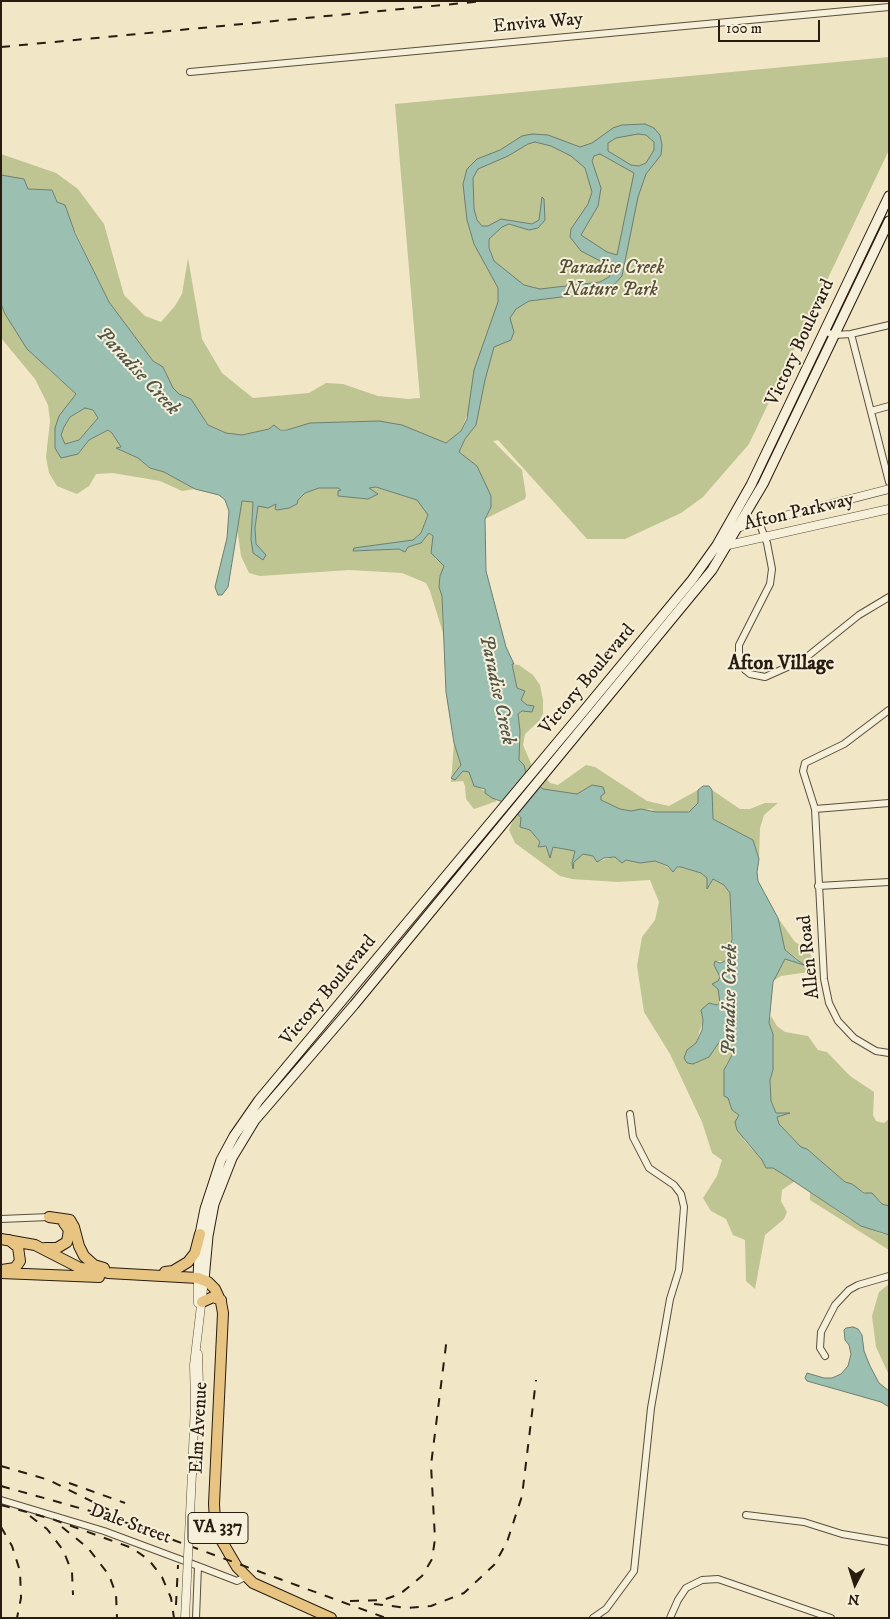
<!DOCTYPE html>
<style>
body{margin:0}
#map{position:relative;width:890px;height:1619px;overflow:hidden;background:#f1e7c6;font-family:"IM FELL DW Pica",serif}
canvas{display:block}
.frame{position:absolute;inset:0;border:2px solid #281b0f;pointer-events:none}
.north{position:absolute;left:830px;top:1559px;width:50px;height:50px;-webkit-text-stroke:4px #f6efda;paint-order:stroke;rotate:185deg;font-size:14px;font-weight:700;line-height:20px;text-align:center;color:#281b0f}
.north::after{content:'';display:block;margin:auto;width:18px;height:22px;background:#281b0f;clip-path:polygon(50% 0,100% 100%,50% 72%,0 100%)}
.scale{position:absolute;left:718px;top:20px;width:102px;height:22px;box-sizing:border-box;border:2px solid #281b0f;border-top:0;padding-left:6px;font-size:15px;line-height:18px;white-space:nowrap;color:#281b0f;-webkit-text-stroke:4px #f6efda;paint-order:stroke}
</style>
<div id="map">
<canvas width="890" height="1619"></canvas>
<div class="frame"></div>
<div class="north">N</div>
<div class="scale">100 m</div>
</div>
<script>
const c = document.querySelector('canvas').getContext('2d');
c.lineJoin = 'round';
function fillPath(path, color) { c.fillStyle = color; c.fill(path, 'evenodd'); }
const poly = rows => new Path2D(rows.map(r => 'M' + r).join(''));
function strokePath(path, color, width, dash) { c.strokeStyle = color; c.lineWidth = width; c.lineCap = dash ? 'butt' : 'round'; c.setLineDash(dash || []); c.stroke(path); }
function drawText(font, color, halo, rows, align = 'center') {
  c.font = font + ' "IM FELL DW Pica",serif'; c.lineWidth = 4; c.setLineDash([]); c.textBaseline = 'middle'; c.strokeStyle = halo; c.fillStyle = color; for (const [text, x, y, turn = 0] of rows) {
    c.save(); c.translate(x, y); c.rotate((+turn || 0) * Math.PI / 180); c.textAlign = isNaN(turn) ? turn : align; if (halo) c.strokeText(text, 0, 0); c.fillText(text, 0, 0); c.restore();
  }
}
const green = poly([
 [889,57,889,150,749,444,703,497,681,513,625,539,587,539,498,440,493,441,522,470,526,496,525,499,485,519,491,507,477,466,459,452,465,439,476,425,467,415,461,431,446,443,402,425,379,421,310,423,296,429,269,429,242,435,226,433,208,425,191,399,179,394,173,388,163,367,153,361,109,302,66,212,57,202,52,190,28,189,1,175,1,154,56,173,78,189,104,224,124,295,145,316,161,322,175,306,182,294,188,258,202,339,222,373,253,398,309,393,326,383,343,384,378,396,409,399,420,398,395,104],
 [1,304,5,314,49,370,76,394,59,416,55,448,78,454,89,440,108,430,112,433,121,447,116,448,138,458,150,468,164,472,195,489,182,491,160,481,113,473,96,474,89,486,77,494,57,486,49,473,46,457,50,421,48,405,35,379,1,338],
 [85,408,93,410,98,418,79,440,65,445,61,435,64,427,70,417],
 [376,487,418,500,428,515,421,533,413,540,354,548,353,551,399,549,405,551,408,547,421,543,429,532,433,537,435,558,444,566,440,576,439,587,442,596,443,633,430,591,426,583,402,573,349,570,260,576,249,573,241,556,237,527,241,501,253,502,251,539,262,554,256,544,255,528,258,506,277,504,276,506,289,508,305,493,319,488,338,488,342,490,338,496,368,499,370,491,368,488],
 [512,664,519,665,533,675,540,685,543,700,543,714,539,721,525,734,523,745,532,766,526,773,524,765,519,760,520,731,518,714,534,706,527,705,521,700,524,691,517,688],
 [454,743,461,765,451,778,455,779,463,771,469,772,474,783,497,801,474,809,466,799,465,786,463,781,451,782],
 [586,765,595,767,647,801,669,806,698,790,698,803,695,808,685,813,656,812,651,809,631,811,620,809,601,800,601,796,592,785,577,794,550,791,543,789,540,785,546,778,550,783,558,785],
 [712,790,740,809,750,809,765,803,778,803,764,815,760,828,759,859,753,840,713,819],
 [516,812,521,818,524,829,530,830,541,844,551,851,553,847,575,851,572,863,573,866,577,857,583,854,593,856,598,861,615,857,640,863,655,861,672,869,681,867,701,873,707,878,708,887,713,879,724,885,730,893,731,946,725,961,715,961,714,965,719,973,720,1004,717,1005,712,1003,701,1012,703,1020,696,1043,694,1064,709,1057,720,1041,726,1041,732,1055,726,1065,728,1098,732,1110,739,1115,744,1140,762,1160,766,1168,773,1168,795,1181,782,1190,781,1201,787,1212,784,1219,765,1235,755,1289,746,1281,745,1240,733,1235,726,1219,711,1211,703,1198,717,1176,722,1160,712,1153,702,1122,670,1054,644,1012,637,966,642,937,655,920,659,902,650,880,618,882,572,879,560,876,515,843,509,830],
 [778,918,795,942,809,950,814,967,809,972,781,976,773,981,785,959,802,964,797,958,785,950],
 [771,1016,777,1026,785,1032,808,1036,818,1050,827,1052,850,1076,874,1092,873,1115,876,1121,884,1123,889,1119,889,1206,882,1204,879,1200,845,1182,807,1149,801,1147,779,1124,777,1117,788,1113,776,1113,771,1101,770,1080,773,1070,773,1035,769,1023],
 [810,1192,849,1219,882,1234,889,1235,889,1250,810,1200],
 [889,1284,889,1375,876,1347,872,1316,879,1292]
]);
const water = poly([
 [645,124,654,128,660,135,662,145,661,155,646,174,638,197,622,276,612,287,594,293,529,301,516,309,510,318,514,332,511,340,494,347,485,380,476,425,465,439,459,452,477,466,491,496,491,507,485,519,486,571,506,647,514,664,512,664,517,688,525,691,521,700,527,705,534,706,532,712,522,711,518,714,520,731,519,760,524,765,526,773,543,789,577,794,592,785,603,787,605,793,601,796,601,800,620,809,631,811,641,809,656,812,689,812,698,803,698,790,703,786,709,786,712,790,713,819,753,840,759,859,757,872,758,881,778,918,785,950,804,965,785,959,773,982,769,1023,773,1034,773,1070,770,1080,771,1101,776,1113,790,1113,777,1117,779,1124,801,1147,807,1149,845,1182,852,1184,864,1193,872,1193,882,1204,889,1206,889,1235,861,1226,786,1176,773,1168,766,1168,762,1160,737,1130,735,1122,739,1115,732,1110,728,1098,724,1096,724,1070,732,1055,726,1041,720,1041,709,1057,693,1064,687,1063,684,1058,687,1050,696,1043,702,1030,703,1020,701,1010,709,1003,717,1005,720,1003,718,989,712,984,718,981,720,977,714,965,715,961,720,963,725,961,729,955,732,939,730,893,724,885,713,879,707,889,707,878,701,873,681,867,677,867,673,872,668,866,655,861,640,863,626,860,622,863,615,857,604,858,597,862,593,856,583,854,574,862,573,869,572,863,575,851,553,847,550,858,546,846,538,847,540,842,530,830,520,827,521,818,516,812,503,802,492,798,485,793,485,789,474,786,469,772,463,771,455,780,451,778,461,765,454,743,446,692,442,596,439,587,440,576,444,566,431,553,433,536,429,533,421,543,408,547,405,552,399,549,353,551,354,548,413,540,421,533,428,515,417,500,376,487,369,488,378,494,368,499,338,496,338,491,341,490,338,488,319,488,305,493,298,500,297,504,289,508,277,510,275,509,276,504,268,508,258,506,255,528,256,544,266,555,263,560,253,553,251,539,253,502,242,501,228,587,222,595,218,595,215,587,227,538,229,511,225,500,219,495,195,489,164,472,150,468,138,458,116,448,121,447,112,433,108,430,89,440,78,454,61,458,55,448,55,428,59,416,76,394,27,349,5,314,1,304,1,175,24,179,28,189,52,190,57,202,65,205,75,233,109,302,153,361,163,367,173,388,179,394,191,399,208,425,226,433,242,435,269,429,274,425,280,430,287,430,310,423,379,421,402,425,446,443,461,431,467,419,474,370,498,302,498,288,474,244,467,220,463,184,467,169,477,159,500,150,522,136,532,134,548,135,580,147,592,143,613,128,622,125,645,124],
 [638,134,646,135,654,142,654,150,646,163,639,166,631,165,608,151,608,143,616,138,638,134],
 [535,142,551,146,571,156,585,168,592,192,588,204,571,229,570,237,581,251,610,266,612,272,609,277,600,282,540,289,524,285,494,261,489,248,489,239,502,227,509,224,529,230,538,228,545,220,544,199,542,197,539,220,532,224,501,219,488,226,482,226,477,220,474,209,473,178,478,169,508,156,528,144,535,142],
 [600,154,634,173,617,255,607,252,581,235,598,206,601,188,592,161,594,156,600,154],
 [85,408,93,410,98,418,79,440,65,444,61,435,64,427,70,417,85,408],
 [853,1327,858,1329,862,1335,864,1351,870,1366,879,1383,889,1391,889,1407,881,1402,807,1381,805,1378,807,1373,824,1378,832,1378,841,1374,848,1366,851,1354,849,1345,845,1340,844,1330,846,1328,853,1327]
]);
const minor = poly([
 [190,72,889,7],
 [824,331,834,335,851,334,889,325],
 [851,334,889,482],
 [871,411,889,406],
 [759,522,767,543,772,569,770,584,739,645,739,660,745,670,750,674,765,677,803,660,859,615,889,597],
 [889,710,844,744,805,763,803,771,815,809,824,979,829,1003,838,1021,854,1038,876,1051,889,1053],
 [815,809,889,803],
 [818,886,889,882],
 [1,1219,49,1217],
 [825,1356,820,1348,821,1332,835,1305,849,1290,858,1285,889,1276],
 [1,1500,104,1531,198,1566,196,1618],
 [746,1515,804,1522,842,1534,889,1542],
 [198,1566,237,1581,245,1577],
 [593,1618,606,1609,634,1571,651,1408,670,1299,679,1270,684,1207,681,1194,674,1185,649,1168,633,1137,630,1114],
 [670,1618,678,1600,686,1588,702,1580,718,1579,831,1618]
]);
const tertiary = poly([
 [733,529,889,489],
 [724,546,889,509],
 [198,1278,198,1303],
 [196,1400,199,1387,198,1354],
 [192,1473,195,1404,194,1365,204,1280]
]);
const secondary = poly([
 [198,1278,200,1234,205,1209,221,1160,234,1136,259,1100,582,713,692,580,717,545,751,485,889,196],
 [204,1280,208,1236,214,1204,232,1158,255,1120,354,1005,712,570,763,484,889,221]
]);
const primary = poly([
 [49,1217,70,1220,74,1227,79,1246,84,1256,94,1265,104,1268],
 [1,1239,35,1245,78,1267,102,1273],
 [45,1248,57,1248,67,1242,69,1230,64,1223],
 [2,1270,15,1268,20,1261,18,1247,9,1240],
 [165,1272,173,1271,188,1262,195,1253,200,1234],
 [1,1273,99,1277],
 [108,1273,198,1278,208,1282,215,1289,221,1302,223,1313,214,1504,215,1520,220,1538,237,1567,253,1583,331,1618],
 [202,1302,213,1297,221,1300]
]);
const rail = poly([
 [1,47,485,1],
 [1,1466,49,1480,115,1513],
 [69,1483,125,1503],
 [1,1486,108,1516,386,1618],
 [1,1505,52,1519,132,1548,149,1560,162,1577,171,1598,174,1618],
 [30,1516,47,1529,63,1550,72,1572,73,1595],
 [1,1527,12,1546,20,1571,21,1598,17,1618],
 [62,1527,88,1548,109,1575,116,1594,117,1618],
 [350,1601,383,1600,400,1594,422,1576,432,1559,435,1539,431,1465,447,1337],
 [374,1604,408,1608,431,1606,464,1593,494,1565,507,1542,522,1496,536,1380],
 [176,1605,178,1565]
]);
const tertiaryBridge = poly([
 [185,1618,192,1473]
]);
const shields = [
 [218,1528,60]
];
const shieldNames = [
 ["VA 337",218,1528]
];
const streetNames = [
 ["Enviva Way",538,24,-5],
 ["Victory Boulevard",801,343,-65],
 ["Afton Parkway",799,513,-13],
 ["Victory Boulevard",588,680,-50],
 ["Allen Road",810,957,-96],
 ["Victory Boulevard",329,991,-50],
 ["Elm Avenue",200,1428,-87],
 ["Dale Street",130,1525,20]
];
const parkNames = [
 ["Paradise Creek",611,269],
 ["Nature Park",611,291]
];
const waterNames = [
 ["Paradise Creek",137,372,47],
 ["Paradise Creek",496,690,78],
 ["Paradise Creek",731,1000,-89]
];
const neighbourhoodNames = [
 ["Afton Village",781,665]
];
fillPath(green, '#bec492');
fillPath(water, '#9bc0b2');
strokePath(water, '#6d7e71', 1);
strokePath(minor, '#5a4e3d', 8);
strokePath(tertiary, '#5a4e3d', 9);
strokePath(secondary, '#281b0f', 11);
strokePath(primary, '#281b0f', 12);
strokePath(minor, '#f6efda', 6);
strokePath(tertiary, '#f6efda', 8);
strokePath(secondary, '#f6efda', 9);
strokePath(primary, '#e8c483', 10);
strokePath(rail, '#281b0f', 2, [9, 9]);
strokePath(tertiaryBridge, '#5a4e3d', 9, []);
strokePath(tertiaryBridge, '#f6efda', 8);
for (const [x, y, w] of shields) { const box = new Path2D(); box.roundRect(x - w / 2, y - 15.5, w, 31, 4); c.fillStyle = '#f6efda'; c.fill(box); strokePath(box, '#281b0f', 1); }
drawText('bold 18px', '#281b0f', null, shieldNames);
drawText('19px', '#281b0f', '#f6efda', streetNames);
drawText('italic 19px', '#554e36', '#f6efda', parkNames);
drawText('italic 20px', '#505548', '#f6efda', waterNames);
drawText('bold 20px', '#281b0f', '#f6efda', neighbourhoodNames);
</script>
